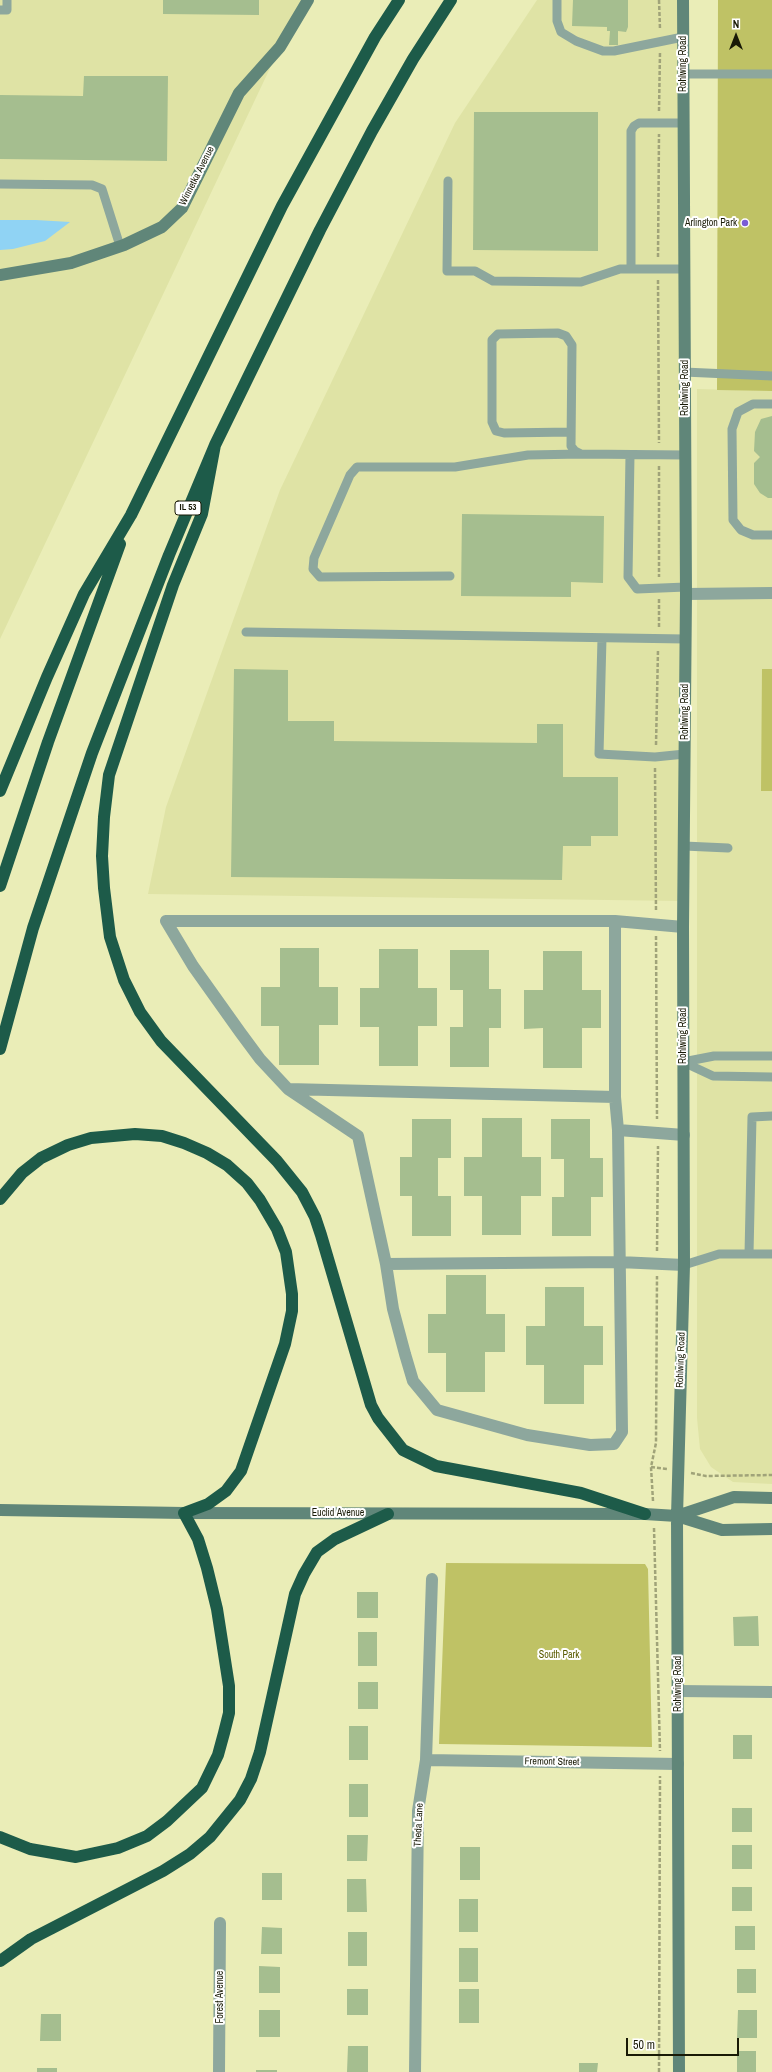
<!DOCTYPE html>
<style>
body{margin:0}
#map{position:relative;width:772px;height:2072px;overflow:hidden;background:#eaedb7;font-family:"Archivo Narrow",sans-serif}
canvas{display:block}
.north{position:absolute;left:716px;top:16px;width:40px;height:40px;-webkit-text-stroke:3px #fff;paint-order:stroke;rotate:0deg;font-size:11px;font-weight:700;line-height:16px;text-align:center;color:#191a06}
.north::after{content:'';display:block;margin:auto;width:14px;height:18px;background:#191a06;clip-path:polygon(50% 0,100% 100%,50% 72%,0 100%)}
.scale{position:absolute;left:626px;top:2038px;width:113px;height:18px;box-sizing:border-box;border:2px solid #191a06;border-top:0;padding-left:5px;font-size:12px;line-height:14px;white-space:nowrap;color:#191a06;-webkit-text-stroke:3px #fff;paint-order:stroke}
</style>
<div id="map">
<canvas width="772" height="2072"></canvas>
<div class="north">N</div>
<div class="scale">50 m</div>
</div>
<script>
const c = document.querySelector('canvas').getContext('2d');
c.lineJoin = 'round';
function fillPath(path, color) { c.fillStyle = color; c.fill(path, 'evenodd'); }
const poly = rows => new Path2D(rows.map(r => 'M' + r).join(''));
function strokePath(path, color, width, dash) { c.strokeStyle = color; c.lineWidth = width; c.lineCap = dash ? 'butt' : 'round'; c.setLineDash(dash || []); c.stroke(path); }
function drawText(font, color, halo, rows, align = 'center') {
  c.font = font + ' "Archivo Narrow",sans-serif'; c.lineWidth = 4; c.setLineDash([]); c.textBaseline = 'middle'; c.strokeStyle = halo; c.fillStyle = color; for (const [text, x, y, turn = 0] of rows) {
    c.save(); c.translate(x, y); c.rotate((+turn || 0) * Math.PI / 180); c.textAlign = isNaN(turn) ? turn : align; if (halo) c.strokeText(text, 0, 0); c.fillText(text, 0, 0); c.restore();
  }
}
const built = poly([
 [0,0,308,0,280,47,0,639],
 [537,0,683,0,684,901,148,894,166,807,280,490,455,123],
 [697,389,772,391,772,1484,733,1482,711,1467,700,1449,697,1418]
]);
const green = poly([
 [718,0,772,0,772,391,717,390],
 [762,669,772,669,772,791,761,791],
 [446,1563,645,1564,648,1569,652,1747,439,1744]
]);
const water = poly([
 [0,220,36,220,70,222,45,241,13,249,0,250]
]);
const building = poly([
 [163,0,259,0,259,15,163,14],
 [573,0,628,0,628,27,626,32,618,31,618,45,609,45,610,31,607,31,607,27,572,26],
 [84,76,168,76,167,161,0,159,0,95,83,96],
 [474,112,598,112,598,251,473,250],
 [772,416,772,498,768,498,760,493,754,484,754,463,760,457,754,451,755,432,761,419],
 [462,514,604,516,603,583,571,582,571,597,461,596],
 [234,669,288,670,288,721,334,721,334,741,537,743,537,724,563,724,563,777,618,777,618,836,591,836,591,846,563,846,562,880,231,877],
 [280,948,319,948,319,987,338,987,338,1025,319,1025,319,1065,279,1065,279,1026,261,1026,261,987,280,987],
 [379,949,418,949,418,988,437,988,437,1026,418,1026,418,1066,379,1066,379,1027,360,1027,360,988,379,988],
 [450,950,489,950,489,989,501,989,501,1028,489,1028,489,1067,450,1067,450,1027,463,1027,463,990,450,990],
 [543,951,582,951,582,990,601,990,601,1028,582,1028,582,1068,543,1068,543,1028,524,1029,524,990,543,990],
 [482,1118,522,1118,522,1157,541,1157,541,1196,521,1196,521,1235,482,1235,482,1196,464,1196,464,1157,482,1157],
 [412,1119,451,1119,451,1158,438,1158,438,1196,451,1196,451,1236,412,1236,412,1196,400,1196,400,1157,412,1157],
 [551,1119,590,1119,590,1158,603,1158,603,1197,591,1197,591,1236,552,1236,552,1197,564,1197,564,1159,551,1159],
 [446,1275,486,1275,486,1314,505,1314,505,1352,485,1352,485,1392,446,1392,446,1353,428,1353,428,1314,446,1314],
 [545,1287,584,1287,584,1326,603,1326,603,1365,584,1365,584,1404,544,1404,544,1365,526,1365,526,1326,545,1326],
 [357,1592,378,1592,378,1618,357,1618],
 [758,1616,759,1646,734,1646,733,1617],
 [358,1632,377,1632,377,1666,358,1666],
 [358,1682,378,1682,378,1709,358,1709],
 [349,1726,368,1726,368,1760,349,1760],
 [733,1735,752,1735,752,1759,733,1759],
 [349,1784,368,1784,368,1817,349,1817],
 [732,1808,752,1808,752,1832,732,1832],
 [347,1835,368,1835,367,1861,347,1861],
 [732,1845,752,1845,752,1869,732,1869],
 [460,1847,480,1847,480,1880,460,1880],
 [262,1873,282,1873,282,1900,262,1900],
 [347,1879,366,1879,367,1912,347,1912],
 [732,1887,752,1887,752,1911,732,1911],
 [459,1899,478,1899,478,1932,459,1932],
 [735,1926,755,1926,755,1950,735,1950],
 [262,1927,282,1928,282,1954,261,1954],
 [348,1932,367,1932,367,1966,348,1966],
 [459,1948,478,1948,478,1982,459,1982],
 [259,1966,280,1967,280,1993,259,1993],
 [737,1969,756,1969,756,1993,737,1993],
 [347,1989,368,1989,368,2015,347,2015],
 [459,1989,479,1989,479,2023,459,2023],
 [259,2010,280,2010,280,2037,259,2037],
 [738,2010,757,2010,757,2038,737,2038],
 [41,2014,61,2014,61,2041,40,2041],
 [348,2046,368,2046,368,2072,347,2072],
 [737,2051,756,2051,756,2072,737,2072],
 [579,2063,598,2063,597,2072,579,2072],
 [37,2068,57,2068,57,2072,37,2072],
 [256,2070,277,2070,277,2072,256,2072]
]);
const path = poly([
 [659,0,660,29],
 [659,111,660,52],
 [658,257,659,134],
 [658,280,659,443],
 [659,466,659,577],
 [659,627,659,598],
 [656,745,658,650],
 [655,768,656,911],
 [656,936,657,1119],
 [657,1251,658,1146],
 [651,1467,667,1469],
 [691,1473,706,1476,772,1475],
 [653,1501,651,1467,656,1443,657,1276],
 [654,1528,660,1751],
 [659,2072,660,1776]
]);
const lane = poly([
 [557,0,557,21,561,32,576,41,603,51,614,51,683,37],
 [0,10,7,10,7,0],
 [682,74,772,74],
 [448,181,447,271,475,271,493,281,581,282,620,269,684,269],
 [0,184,92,185,102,189,120,246],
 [631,269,631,131,634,126,639,123,683,123],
 [684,372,772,376],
 [772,404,753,404,738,412,732,429,733,520,741,530,753,535,772,535],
 [571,432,504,433,496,431,492,422,492,340,498,334,558,333,566,336,572,345,571,446,575,451,581,454,685,455],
 [630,455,628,577,637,589,686,587],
 [450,576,320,577,313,569,314,558,350,475,357,467,455,467,528,455,581,454],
 [246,632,685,639],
 [602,638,599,754,655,757,685,754],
 [684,846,728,848],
 [683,1062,713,1076,772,1077],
 [683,1062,714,1056,772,1056],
 [749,1254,752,1117,772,1116],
 [684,1265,719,1254,772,1254]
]);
const street = poly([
 [686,594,772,593],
 [166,921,193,966,240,1032,260,1059,288,1089,615,1097],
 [166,921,615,921,683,927],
 [288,1089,358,1136,386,1264,393,1309,405,1354,413,1381,437,1410,527,1435,590,1445,614,1444,622,1432,618,1130,615,1097,615,921],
 [618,1130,684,1135],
 [386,1264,619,1262,684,1265],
 [678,1691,772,1692],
 [426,1760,678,1764],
 [219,2072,220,1923],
 [415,2072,418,1811,426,1760,432,1579]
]);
const secondary = poly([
 [0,275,71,263,124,245,162,227,182,208,239,93,280,47,308,0],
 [0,1510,184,1513,645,1514,677,1516,722,1530,772,1529],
 [677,1516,734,1497,772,1498],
 [679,2072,677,1516,684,1265,683,927,686,594,683,0]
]);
const highway = poly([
 [215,445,202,514,173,585,109,775,104,817,102,856,104,888,110,937,124,980,140,1012,161,1041,277,1161,302,1192,315,1217,321,1235,371,1405,378,1418,403,1450,436,1466,581,1493,645,1514],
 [0,791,47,677,84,594,131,515,282,206,375,37,399,0],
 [0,886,48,742,120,544],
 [0,1049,33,928,92,753,169,555,215,445,320,230,372,131,413,59,451,0],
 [0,1199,22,1173,41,1158,68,1145,91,1138,135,1134,162,1136,184,1143,207,1153,227,1165,247,1183,260,1200,277,1229,286,1252,292,1294,292,1311,285,1344,241,1471,226,1491,208,1504,184,1513,198,1539,207,1568,217,1609,229,1686,229,1713,224,1733,218,1755,202,1788,167,1821,147,1836,118,1848,76,1857,30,1849,0,1837],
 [0,1961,31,1939,163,1871,190,1854,210,1837,240,1800,251,1779,260,1752,295,1594,304,1574,317,1552,335,1539,388,1514]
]);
const markers = [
 [745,223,4,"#7a5cd7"]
];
const shields = [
 [188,508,26]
];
const shieldNames = [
 ["IL 53",188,508]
];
const streetNames = [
 ["Rohlwing Road",683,64,-90],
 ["Winnetka Avenue",197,176,-63],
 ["Rohlwing Road",685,388,-90],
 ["Rohlwing Road",685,712,-90],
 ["Rohlwing Road",683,1036,-90],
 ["Rohlwing Road",681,1360,-88],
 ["Euclid Avenue",338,1513],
 ["Rohlwing Road",678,1684,-90],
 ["Fremont Street",552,1762,1],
 ["Theda Lane",419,1825,-87],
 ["Forest Avenue",220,1997,-90]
];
const poiNames = [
 ["Arlington Park",737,223]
];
const parkNames = [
 ["South Park",559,1655]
];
fillPath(built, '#dfe3a5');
fillPath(green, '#bfc265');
fillPath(water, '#90d3f4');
fillPath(building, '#a5be8f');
strokePath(path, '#a0a379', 2.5, [4, 2]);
strokePath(lane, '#8da79d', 9);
strokePath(street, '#8da79d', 12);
strokePath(secondary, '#608679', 12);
strokePath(highway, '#1d5b49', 12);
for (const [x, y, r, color] of markers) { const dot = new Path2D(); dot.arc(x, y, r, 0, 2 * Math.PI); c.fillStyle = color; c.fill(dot); strokePath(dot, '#fff', 1.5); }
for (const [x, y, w] of shields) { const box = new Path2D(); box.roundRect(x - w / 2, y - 7, w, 14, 3); c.fillStyle = '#fff'; c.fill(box); strokePath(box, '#191a06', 1); }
drawText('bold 9px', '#191a06', null, shieldNames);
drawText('10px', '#191a06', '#fff', streetNames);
drawText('10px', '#191a06', '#fff', poiNames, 'right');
drawText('10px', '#5a5b00', '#fff', parkNames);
</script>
